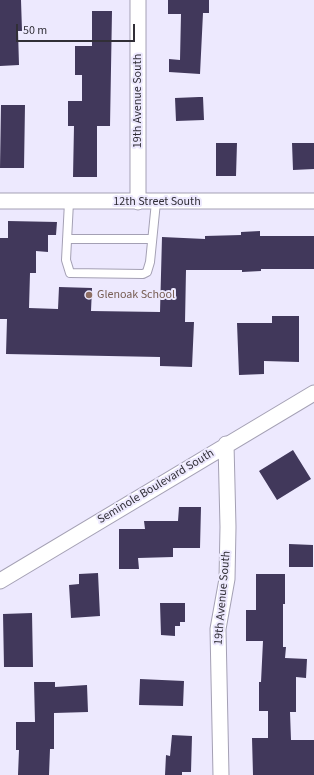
<!DOCTYPE html>
<style>
body{margin:0}
#map{position:relative;width:314px;height:775px;overflow:hidden;background:#ede9fe;font-family:"Source Sans 3",sans-serif}
canvas{display:block}
.scale{position:absolute;left:16px;top:24px;width:119px;height:18px;box-sizing:border-box;border:2px solid #312f37;border-top:0;padding-left:5px;font-size:12px;line-height:14px;white-space:nowrap;color:#312f37;-webkit-text-stroke:3px #ede9fe;paint-order:stroke}
</style>
<div id="map">
<canvas width="314" height="775"></canvas>
<div class="scale">50 m</div>
</div>
<script>
const c = document.querySelector('canvas').getContext('2d');
c.lineJoin = 'round';
function fillPath(path, color) { c.fillStyle = color; c.fill(path, 'evenodd'); }
const poly = rows => new Path2D(rows.map(r => 'M' + r).join(''));
function strokePath(path, color, width, dash) { c.strokeStyle = color; c.lineWidth = width; c.lineCap = dash ? 'butt' : 'round'; c.setLineDash(dash || []); c.stroke(path); }
function drawText(font, color, halo, rows, align = 'center') {
  c.font = font + ' "Source Sans 3",sans-serif'; c.lineWidth = 4; c.setLineDash([]); c.textBaseline = 'middle'; c.strokeStyle = halo; c.fillStyle = color; for (const [text, x, y, turn = 0] of rows) {
    c.save(); c.translate(x, y); c.rotate((+turn || 0) * Math.PI / 180); c.textAlign = isNaN(turn) ? turn : align; if (halo) c.strokeText(text, 0, 0); c.fillText(text, 0, 0); c.restore();
  }
}
const building = poly([
 [0,0,21,0,22,31,18,31,19,65,0,66],
 [168,0,209,0,209,13,203,13,200,74,169,72,169,59,180,60,181,14,168,14],
 [92,11,112,11,110,126,97,126,97,177,73,177,74,126,68,126,68,101,82,101,82,75,75,75,75,46,92,46],
 [199,97,203,97,204,120,176,121,175,98],
 [1,105,25,105,24,168,0,168],
 [216,143,237,143,236,176,216,176],
 [292,143,314,143,314,169,293,170],
 [8,221,57,222,56,235,48,235,48,252,36,251,36,273,30,273,29,308,58,309,59,287,92,288,91,311,160,312,162,237,205,239,205,236,241,235,241,232,260,231,260,236,314,236,314,269,261,269,261,271,242,272,242,270,186,270,185,322,194,322,192,367,160,366,160,357,6,354,7,319,0,319,0,238,8,238],
 [272,316,299,316,299,362,264,361,264,374,239,375,237,323,272,323],
 [293,450,311,479,277,500,259,471],
 [179,507,201,507,200,548,173,548,173,557,138,558,139,569,119,569,119,529,145,529,144,521,178,521],
 [289,544,313,545,313,567,289,567],
 [98,573,100,616,71,618,69,585,79,584,79,574],
 [256,574,285,574,285,604,283,604,283,647,286,647,285,658,307,659,306,678,296,677,296,712,290,712,291,740,314,740,314,775,253,775,252,738,268,738,268,711,259,711,259,682,261,682,263,641,246,641,246,610,256,610],
 [160,603,185,603,185,622,180,622,180,626,175,626,175,636,161,635],
 [32,613,33,667,4,667,3,614],
 [140,679,184,681,183,706,139,705],
 [34,682,55,682,55,687,87,685,88,712,54,713,54,749,50,749,49,775,18,775,19,750,16,750,16,722,35,722],
 [172,735,192,736,191,772,182,772,182,775,165,775,166,755,170,756]
]);
const lane = poly([
 [69,202,66,260,70,273,143,274,147,272,150,262,156,202],
 [67,239,152,239]
]);
const street = poly([
 [138,0,138,202],
 [0,201,314,201],
 [0,581,314,393],
 [221,775,218,629,227,579,228,527,226,444]
]);
const markers = [
 [89,295,4,"#8d6e63"]
];
const streetNames = [
 ["19th Avenue South",138,101,-90],
 ["12th Street South",157,202],
 ["Seminole Boulevard South",156,487,-31],
 ["19th Avenue South",223,598,-85]
];
const educationNames = [
 ["Glenoak School",97,295]
];
fillPath(building, '#41385b');
strokePath(lane, '#a4a0b4', 10);
strokePath(street, '#a4a0b4', 17);
strokePath(lane, '#fff', 8);
strokePath(street, '#fff', 15);
for (const [x, y, r, color] of markers) { const dot = new Path2D(); dot.arc(x, y, r, 0, 2 * Math.PI); c.fillStyle = color; c.fill(dot); strokePath(dot, '#ede9fe', 1.5); }
drawText('12px', '#312f37', '#ede9fe', streetNames);
drawText('12px', '#785e54', '#ede9fe', educationNames, 'left');
</script>
